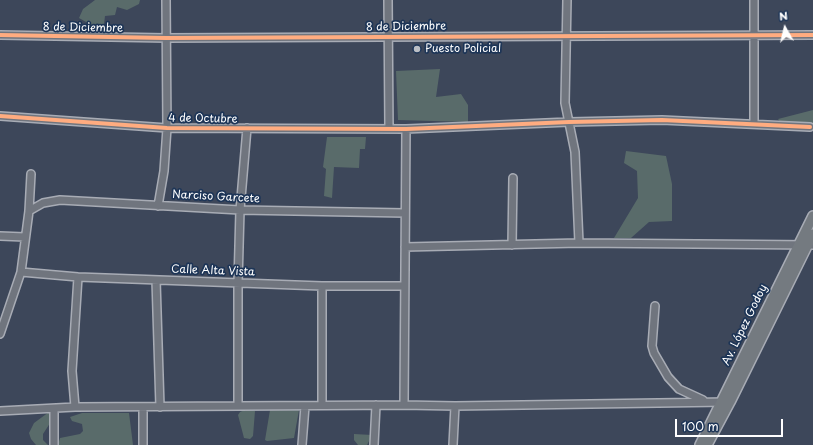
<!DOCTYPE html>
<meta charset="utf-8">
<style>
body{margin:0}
#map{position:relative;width:813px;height:445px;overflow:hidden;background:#3d475a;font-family:"Playpen Sans",sans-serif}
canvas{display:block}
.north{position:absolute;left:765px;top:8px;width:40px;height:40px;-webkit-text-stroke:3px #1d3557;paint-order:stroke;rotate:352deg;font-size:11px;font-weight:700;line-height:16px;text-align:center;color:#fff}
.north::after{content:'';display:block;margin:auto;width:14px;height:18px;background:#fff;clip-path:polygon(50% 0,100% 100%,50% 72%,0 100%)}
.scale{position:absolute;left:675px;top:419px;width:108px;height:18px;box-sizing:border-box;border:2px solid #fff;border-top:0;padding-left:5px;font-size:12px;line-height:14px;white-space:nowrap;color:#fff;-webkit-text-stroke:3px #1d3557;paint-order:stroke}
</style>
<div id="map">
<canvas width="813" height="445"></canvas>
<div class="north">N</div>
<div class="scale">100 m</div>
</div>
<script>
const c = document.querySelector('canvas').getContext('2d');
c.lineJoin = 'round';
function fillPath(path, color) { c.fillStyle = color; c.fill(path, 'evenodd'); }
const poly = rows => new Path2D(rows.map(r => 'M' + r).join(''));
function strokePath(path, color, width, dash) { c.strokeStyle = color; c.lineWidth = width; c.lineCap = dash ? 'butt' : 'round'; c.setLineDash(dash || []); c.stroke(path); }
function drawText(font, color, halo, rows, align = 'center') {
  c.font = font + ' "Playpen Sans",sans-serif'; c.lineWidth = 3.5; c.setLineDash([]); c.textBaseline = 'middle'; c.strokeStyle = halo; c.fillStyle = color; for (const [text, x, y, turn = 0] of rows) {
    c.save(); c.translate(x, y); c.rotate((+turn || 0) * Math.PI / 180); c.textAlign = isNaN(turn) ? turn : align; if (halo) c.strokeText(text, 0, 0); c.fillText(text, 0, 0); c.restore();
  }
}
const green = poly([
 [95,0,140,0,139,4,127,10,117,7,115,15,105,16,104,24,95,27,79,18,83,9],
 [440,69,436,97,461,94,468,105,468,122,398,120,396,71],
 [813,110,813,127,782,124,778,119],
 [327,137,366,137,365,149,360,149,359,168,334,167,332,198,324,196,326,169,323,167],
 [626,151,666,156,672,184,672,221,649,222,631,238,614,238,638,198,637,171,624,163],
 [249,408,255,411,253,436,250,439,244,438,238,415,240,412],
 [298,409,299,410,294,438,267,441,265,440,270,410],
 [49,412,54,414,54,417,43,434,43,440,48,445,36,445,31,439,29,433,34,423],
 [82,413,129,413,133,445,58,445,60,438,80,434,83,431,82,424,72,421,70,417],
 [354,434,372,435,367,445,358,445,354,440]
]);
const minor = poly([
 [388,0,389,129],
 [567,0,565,103,575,152,579,243],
 [754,0,754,124],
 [0,35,166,38,813,35],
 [0,116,167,128,406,129,569,122,662,120,810,127],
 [158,206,164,171,167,128,166,0],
 [29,211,43,203,60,200,240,210,405,213],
 [0,236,25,237],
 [512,245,513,178],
 [405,247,579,243,813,245],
 [21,272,78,277,322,286,404,286],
 [156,280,160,407],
 [322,286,322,405],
 [655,306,652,346,654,353,668,377,679,389,703,400],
 [0,334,21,272,29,211,31,174],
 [404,405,406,129],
 [238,406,238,283,240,210,247,128],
 [75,407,72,371,78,277],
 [0,411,75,407,404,405,455,406,726,402],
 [54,445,54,410],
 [143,445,143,408],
 [302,445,305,406],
 [374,445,376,405],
 [453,445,455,406]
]);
const major = poly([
 [700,445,813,216],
 [707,445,730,402,813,234]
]);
const cycleway = poly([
 [0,35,166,38,813,35],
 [0,116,167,128,406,129,569,122,662,120,810,127]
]);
const markers = [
 [417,49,4,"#bbbfc5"]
];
const streetNames = [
 ["8 de Diciembre",406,27,-1],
 ["8 de Diciembre",83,28,1],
 ["4 de Octubre",203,119,1],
 ["Narciso Garcete",216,197,3],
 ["Calle Alta Vista",213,271,2],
 ["Av. López Godoy",745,325,-64]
];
const poiNames = [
 ["Puesto Policial",425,49]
];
fillPath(green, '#596b6a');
strokePath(minor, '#a8acb5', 10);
strokePath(major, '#a8acb5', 12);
strokePath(minor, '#70757e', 7);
strokePath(major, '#747a80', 9);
strokePath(cycleway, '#ffac80', 4);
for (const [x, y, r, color] of markers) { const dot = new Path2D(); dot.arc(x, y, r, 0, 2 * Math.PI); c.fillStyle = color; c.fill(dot); strokePath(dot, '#1d3557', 1.5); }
drawText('11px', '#fff', '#1d3557', streetNames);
drawText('11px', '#fff', '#1d3557', poiNames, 'left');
</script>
